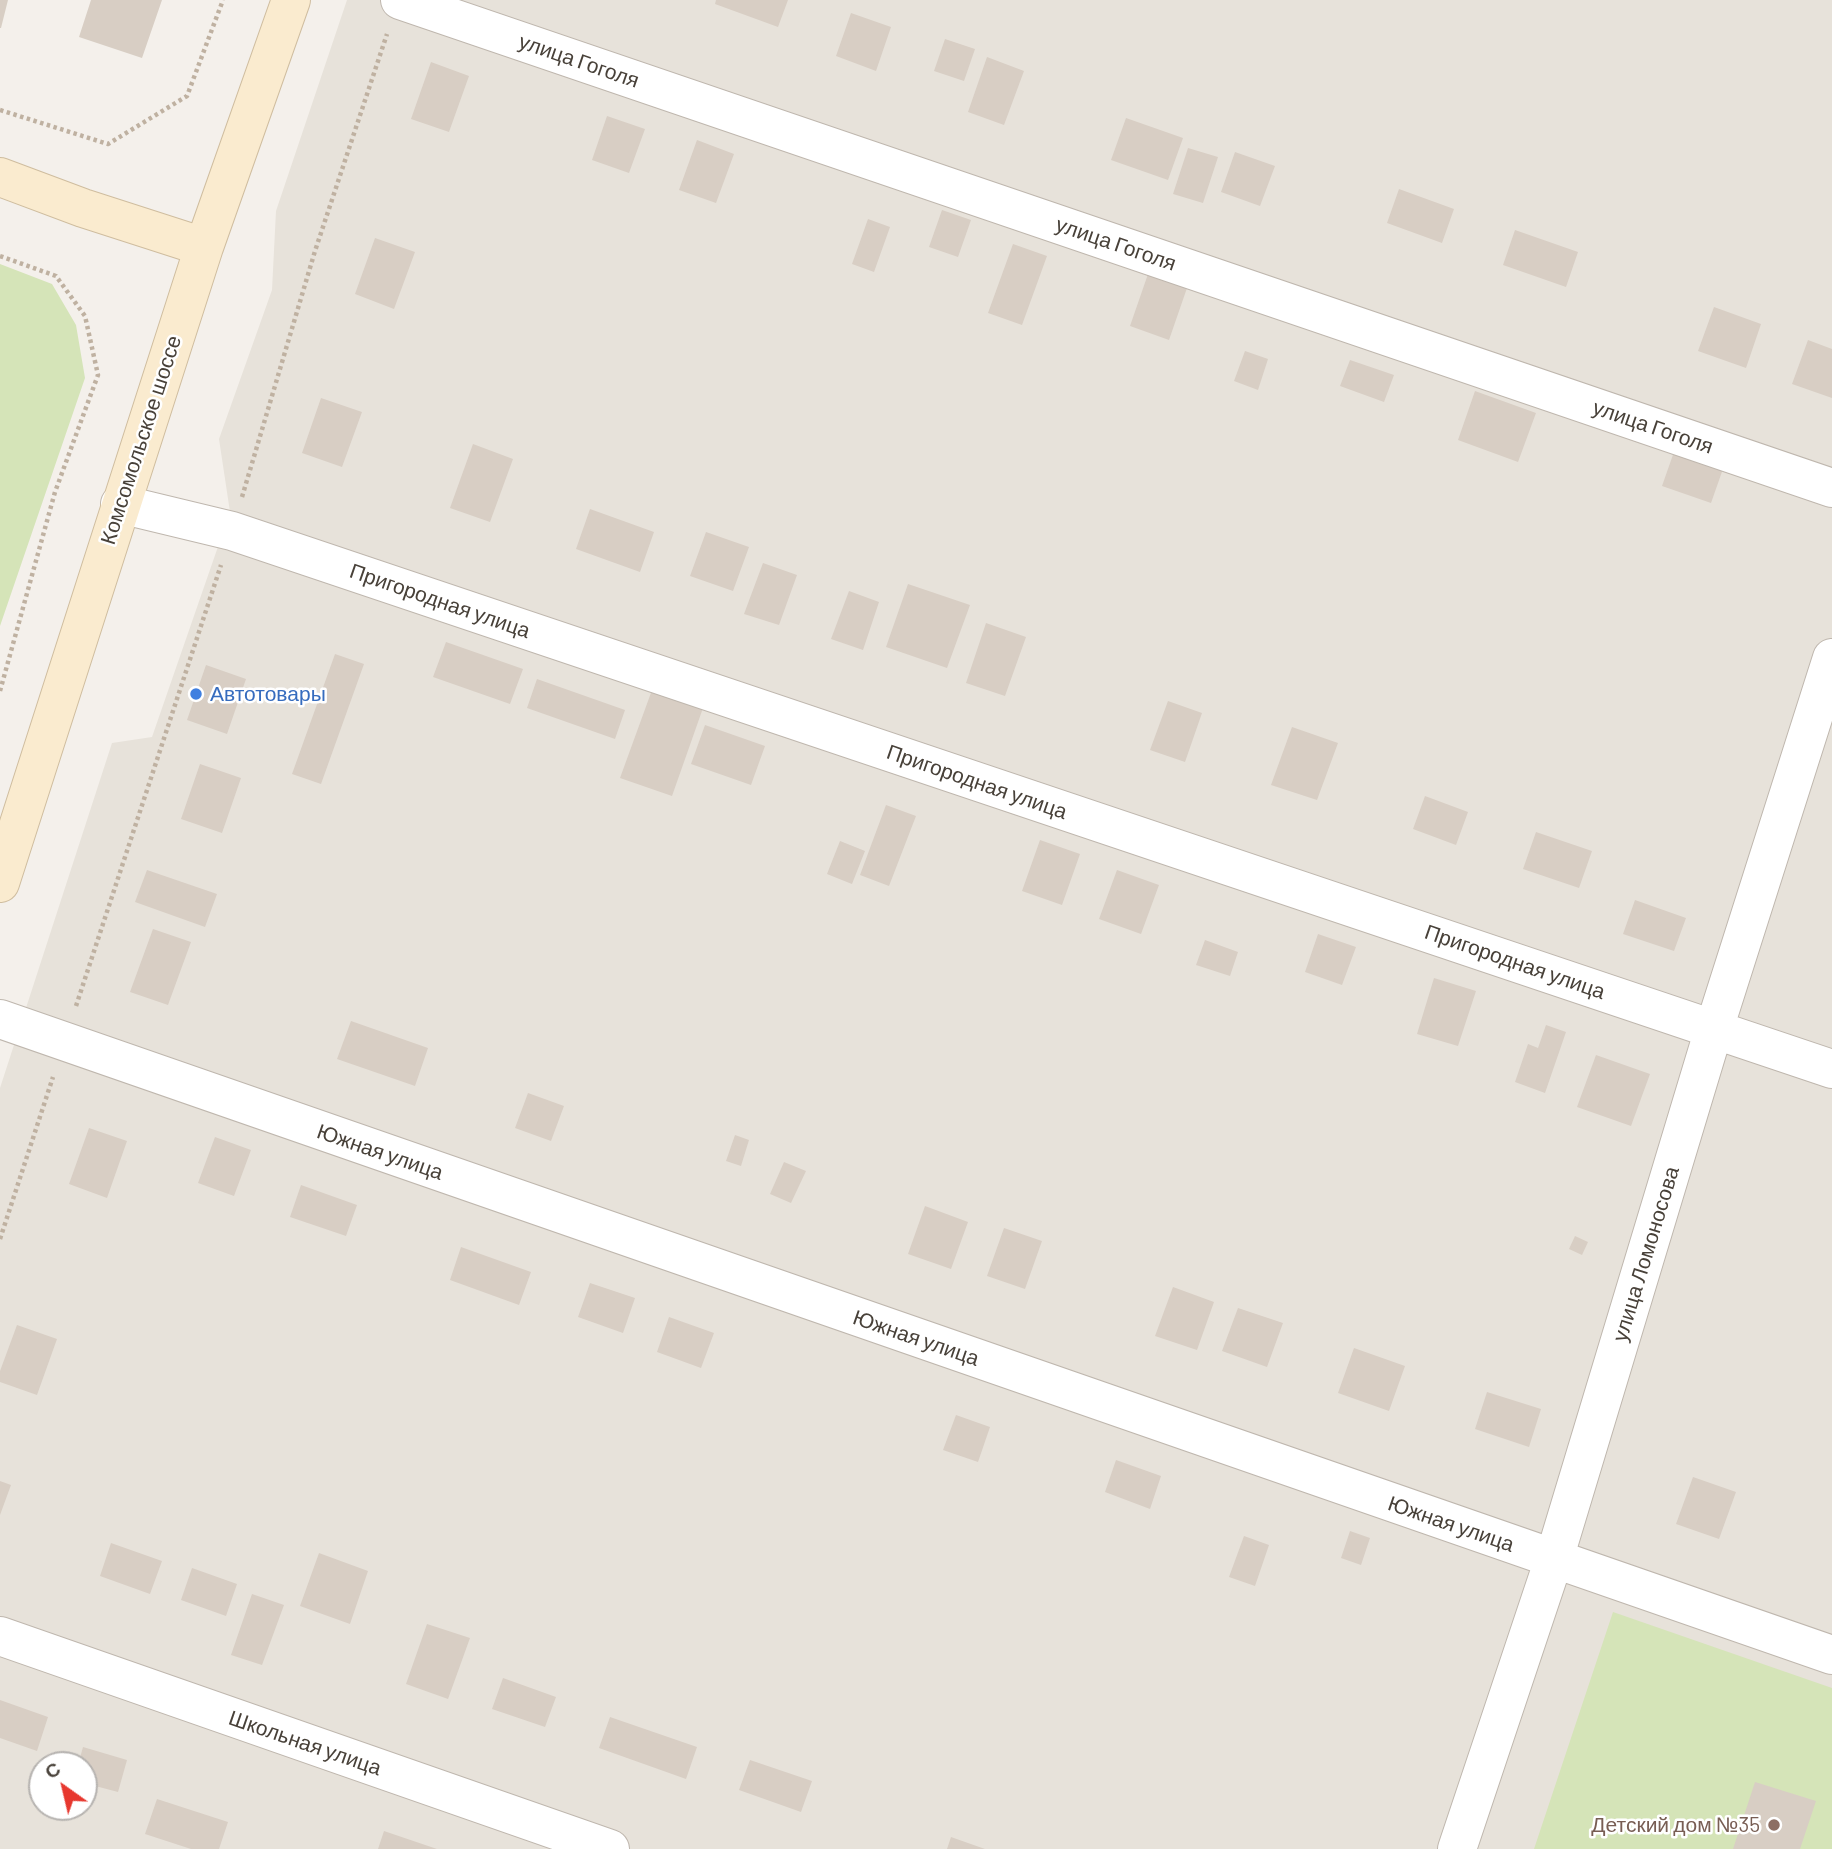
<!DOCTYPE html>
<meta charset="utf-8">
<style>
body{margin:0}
#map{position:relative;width:1832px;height:1849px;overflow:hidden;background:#f4f0eb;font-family:Barlow,sans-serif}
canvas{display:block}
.north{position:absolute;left:28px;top:1751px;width:70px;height:70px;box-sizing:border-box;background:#fff;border:2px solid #b6b3b0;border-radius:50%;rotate:326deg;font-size:19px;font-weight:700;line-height:28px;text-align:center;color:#484139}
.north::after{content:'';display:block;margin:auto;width:24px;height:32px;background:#e7382f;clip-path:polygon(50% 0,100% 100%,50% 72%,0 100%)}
</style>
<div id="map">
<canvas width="1832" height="1849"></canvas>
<div class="north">С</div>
</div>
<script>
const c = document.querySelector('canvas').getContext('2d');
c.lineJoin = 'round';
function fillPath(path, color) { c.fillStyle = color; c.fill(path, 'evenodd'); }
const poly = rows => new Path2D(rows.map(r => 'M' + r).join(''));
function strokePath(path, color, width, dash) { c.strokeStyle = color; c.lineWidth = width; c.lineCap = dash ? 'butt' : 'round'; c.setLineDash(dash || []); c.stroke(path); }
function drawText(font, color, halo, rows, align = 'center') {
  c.font = font + ' Barlow,sans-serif'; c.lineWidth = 5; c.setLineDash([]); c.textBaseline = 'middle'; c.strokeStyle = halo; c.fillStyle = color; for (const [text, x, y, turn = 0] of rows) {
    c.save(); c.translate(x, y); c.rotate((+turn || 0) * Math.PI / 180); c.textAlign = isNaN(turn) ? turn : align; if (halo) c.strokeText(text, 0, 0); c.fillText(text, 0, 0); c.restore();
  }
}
const residential = poly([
 [347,0,1832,0,1832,1849,0,1849,0,1088,112,743,152,737,230,512,219,439,272,290,276,211],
 [42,1765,84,1765,84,1807,42,1807]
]);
const green = poly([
 [0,264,52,284,76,325,85,378,0,626],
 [1613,1612,1832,1688,1832,1849,1534,1849]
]);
const building = poly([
 [0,0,8,0,1,28,0,28],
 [91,0,162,0,142,58,79,37],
 [716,0,788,0,778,27,715,4],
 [851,13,891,27,876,71,836,56],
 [945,39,975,49,964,81,934,71],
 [987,57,1024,71,1004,125,968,112],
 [431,62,469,76,449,132,411,119],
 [607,116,645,129,629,173,592,160],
 [1126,118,1183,138,1168,180,1111,160],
 [697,140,734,154,716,203,679,190],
 [1188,148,1218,157,1203,203,1173,194],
 [1235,152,1275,166,1260,206,1221,192],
 [1399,189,1454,209,1442,243,1387,223],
 [942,210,971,220,958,257,929,247],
 [868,219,890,227,874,272,852,264],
 [1515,230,1578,252,1566,287,1503,265],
 [375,238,415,252,394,309,355,294],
 [1013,244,1047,256,1022,325,988,313],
 [1148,274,1187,288,1169,340,1130,326],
 [1714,307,1761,324,1746,368,1698,351],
 [1808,340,1832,349,1832,398,1792,384],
 [1245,351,1268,359,1258,390,1234,381],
 [1350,360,1394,375,1384,402,1340,386],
 [1475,391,1536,413,1518,462,1458,440],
 [321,398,362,412,342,467,302,453],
 [473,444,513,459,490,522,450,508],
 [1675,449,1724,466,1711,503,1662,486],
 [590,509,654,532,640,572,576,549],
 [706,532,749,547,733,591,690,576],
 [763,563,797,575,779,625,744,614],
 [908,584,970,605,947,668,886,647],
 [849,591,879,602,863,650,831,639],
 [986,623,1026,637,1005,696,966,683],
 [446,642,523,669,510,704,433,677],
 [335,654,364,664,321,784,292,774],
 [206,665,246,679,227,734,187,720],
 [537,679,625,710,615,739,527,708],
 [652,690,703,708,672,796,620,778],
 [1168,701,1202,713,1185,762,1150,750],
 [705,725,765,746,751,785,691,764],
 [1292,727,1338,743,1317,800,1271,785],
 [200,764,241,778,222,833,181,819],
 [1425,796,1468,812,1456,845,1413,829],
 [886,805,916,816,889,886,860,875],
 [1536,832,1592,851,1579,888,1523,869],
 [1040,840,1080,854,1062,905,1022,891],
 [840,841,865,851,852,884,827,874],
 [147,870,217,894,205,927,135,902],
 [1117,870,1159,885,1141,934,1099,919],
 [1635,900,1686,918,1674,951,1623,934],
 [153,929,191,942,168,1005,130,992],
 [1318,934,1356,947,1342,985,1305,972],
 [1205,940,1238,952,1230,976,1196,965],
 [1434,978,1476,991,1458,1046,1417,1034],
 [351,1021,428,1048,415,1086,337,1059],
 [1546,1025,1566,1032,1545,1093,1515,1082,1528,1044,1538,1048],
 [1596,1055,1650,1074,1631,1126,1577,1107],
 [528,1093,564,1106,551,1141,515,1128],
 [89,1128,127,1141,107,1198,69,1184],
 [735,1135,749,1140,741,1166,726,1161],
 [215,1137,251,1150,234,1196,198,1183],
 [784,1162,806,1171,791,1203,770,1194],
 [301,1185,357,1205,346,1236,290,1217],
 [925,1206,968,1222,951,1269,908,1254],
 [1004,1228,1042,1241,1025,1289,987,1276],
 [1575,1236,1588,1242,1582,1255,1569,1249],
 [461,1247,531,1272,519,1305,450,1280],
 [590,1283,635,1298,623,1333,578,1317],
 [1173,1287,1214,1302,1197,1350,1155,1336],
 [1238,1308,1283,1323,1267,1367,1222,1351],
 [669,1317,714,1333,701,1368,657,1352],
 [17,1325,57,1339,37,1395,0,1382,0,1371],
 [1354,1348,1405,1366,1389,1411,1338,1393],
 [1487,1392,1541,1409,1529,1447,1475,1429],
 [956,1415,990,1427,978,1462,943,1450],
 [1116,1460,1161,1476,1150,1509,1105,1492],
 [1693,1477,1736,1492,1719,1539,1676,1524],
 [0,1481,11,1485,0,1515],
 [1350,1531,1370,1538,1361,1565,1341,1558],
 [1244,1536,1269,1545,1255,1586,1229,1577],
 [111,1543,162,1561,150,1594,100,1576],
 [319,1553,368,1571,350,1624,300,1606],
 [192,1568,237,1584,226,1616,181,1600],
 [252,1594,284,1605,262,1665,231,1655],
 [427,1624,470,1638,448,1699,406,1684],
 [503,1678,556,1697,545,1727,492,1709],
 [0,1700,48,1717,37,1751,0,1738],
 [610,1717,697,1747,686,1779,599,1748],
 [83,1747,127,1760,118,1792,84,1783,84,1765,78,1765],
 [750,1760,812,1781,801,1812,739,1790],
 [1755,1782,1816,1801,1800,1849,1733,1849],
 [157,1799,228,1822,219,1849,191,1849,145,1834],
 [384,1831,437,1849,378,1849],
 [951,1837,985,1849,947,1849]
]);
const path = poly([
 [0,110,108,144,187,96,223,0],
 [0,256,56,276,85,316,98,375,55,492,0,691],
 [242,497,315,251,387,34],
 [76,1006,221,565],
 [0,1239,53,1077]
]);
const minor = poly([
 [400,0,1832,488],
 [120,504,232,531,1832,1069],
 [0,1019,1832,1655],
 [0,1636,610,1849],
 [1457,1849,1554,1559,1714,1029,1832,658]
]);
const secondary = poly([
 [0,177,83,208,204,247],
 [0,883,204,247,291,0]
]);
const markers = [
 [196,694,7,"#3f7fe0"],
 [1774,1825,7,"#8d6e63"]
];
const streetNames = [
 ["улица Гоголя",579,61,19],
 ["улица Гоголя",1116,244,19],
 ["улица Гоголя",1653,427,19],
 ["Комсомольское шоссе",141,440,-72],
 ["Пригородная улица",440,601,19],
 ["Пригородная улица",977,782,19],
 ["Пригородная улица",1515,962,19],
 ["Южная улица",380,1152,19],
 ["улица Ломоносова",1646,1254,-73],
 ["Южная улица",916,1338,19],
 ["Южная улица",1451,1524,19],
 ["Школьная улица",305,1743,19]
];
const shopNames = [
 ["Автотовары",210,694]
];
const educationNames = [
 ["Детский дом №35",1760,1825]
];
fillPath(residential, '#e7e2da');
fillPath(green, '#d5e4b8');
fillPath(building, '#d8cec4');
strokePath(minor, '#bfb7ae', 40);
strokePath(secondary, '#cfbd9f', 40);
strokePath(path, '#bfb1a1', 4.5, [3.5, 3.5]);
strokePath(minor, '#fff', 38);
strokePath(secondary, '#faebcf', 38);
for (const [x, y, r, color] of markers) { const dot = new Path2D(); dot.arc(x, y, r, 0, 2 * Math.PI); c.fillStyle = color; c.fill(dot); strokePath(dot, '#fff', 2.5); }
drawText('21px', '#484139', '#fff', streetNames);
drawText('21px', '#366cbe', '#fff', shopNames, 'left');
drawText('21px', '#785e54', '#fff', educationNames, 'right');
</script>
